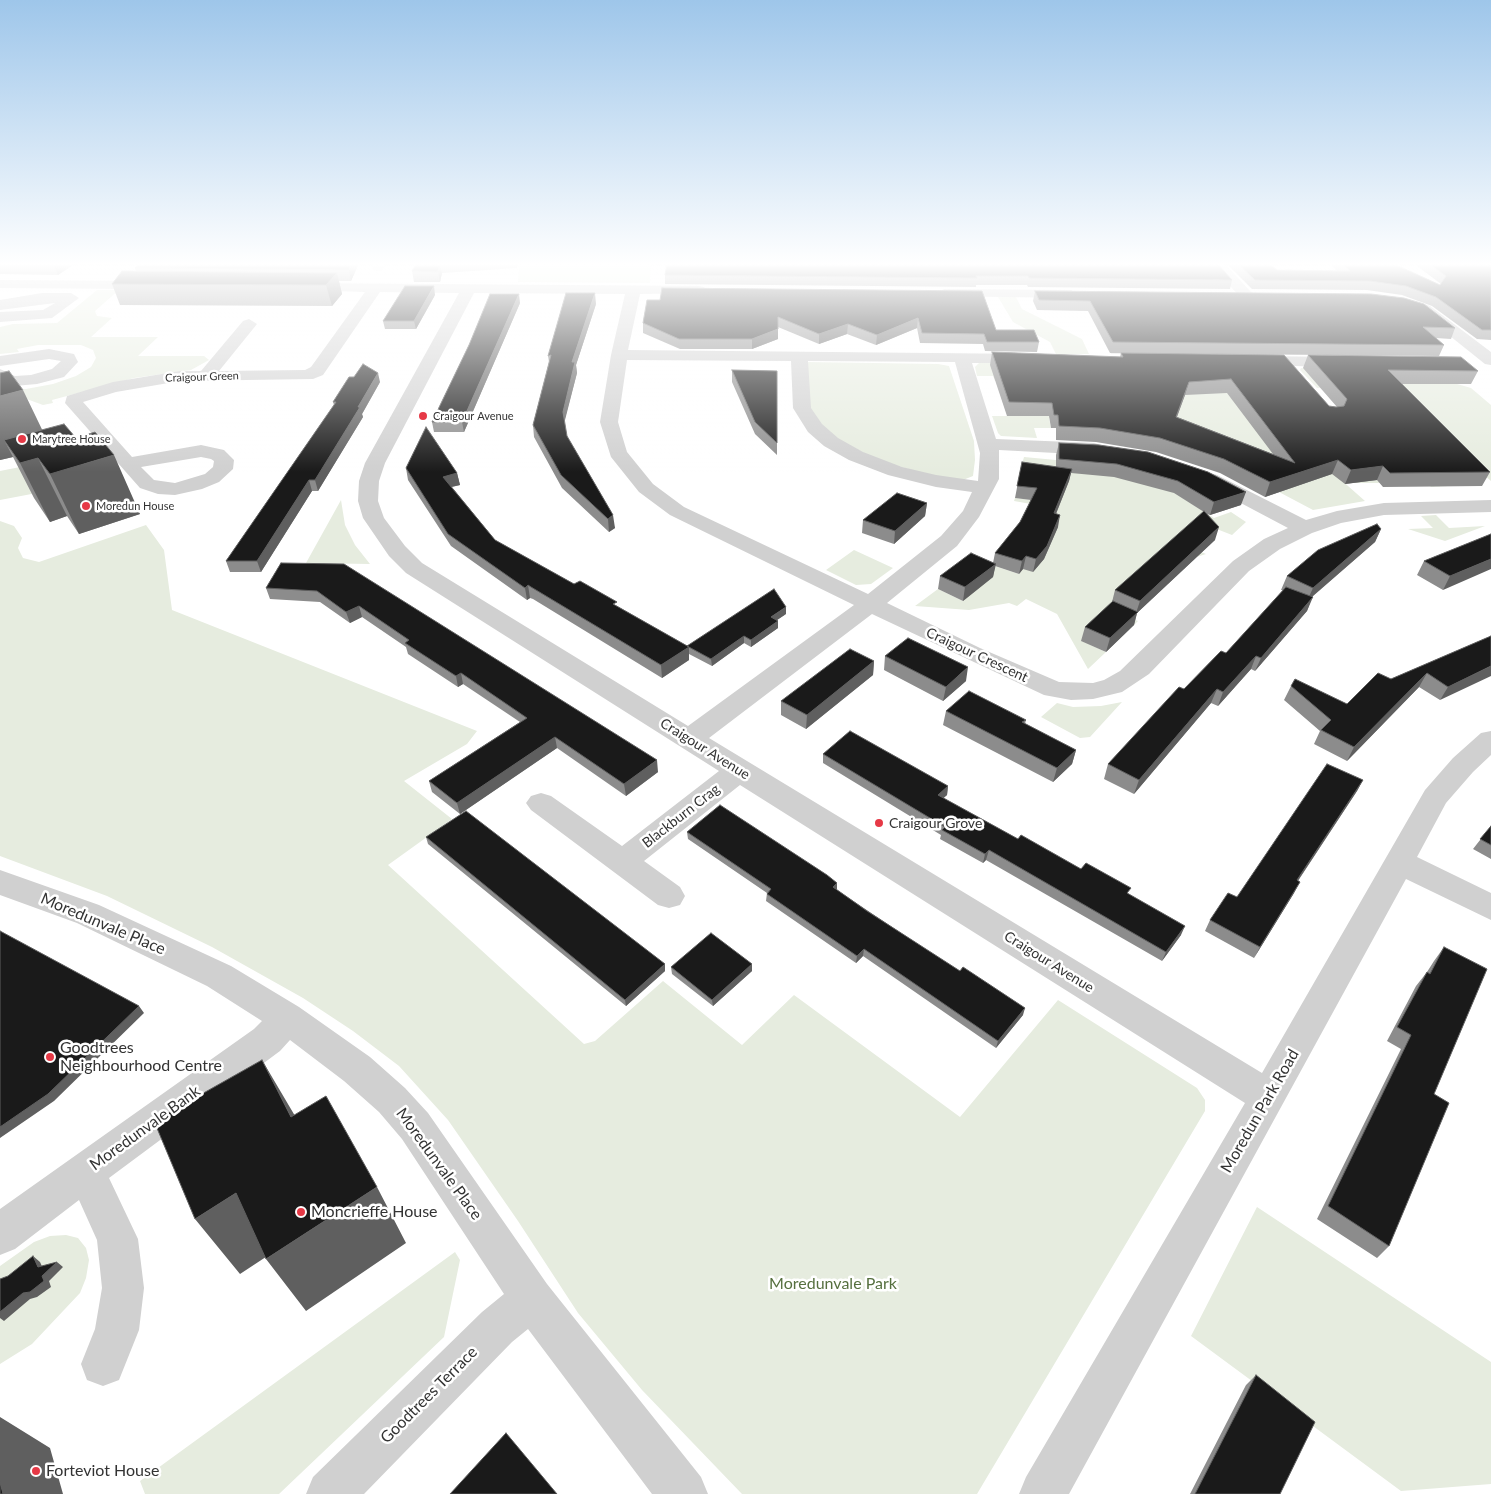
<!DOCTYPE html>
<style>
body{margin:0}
canvas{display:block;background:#fff}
</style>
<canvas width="1491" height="1494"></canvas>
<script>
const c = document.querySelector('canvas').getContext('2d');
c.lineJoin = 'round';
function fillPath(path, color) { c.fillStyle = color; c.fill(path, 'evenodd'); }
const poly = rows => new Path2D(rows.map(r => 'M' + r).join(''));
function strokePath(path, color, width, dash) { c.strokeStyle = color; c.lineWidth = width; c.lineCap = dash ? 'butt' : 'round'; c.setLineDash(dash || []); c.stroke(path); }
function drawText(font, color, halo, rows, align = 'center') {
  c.font = font + ' Lato,sans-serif'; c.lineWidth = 5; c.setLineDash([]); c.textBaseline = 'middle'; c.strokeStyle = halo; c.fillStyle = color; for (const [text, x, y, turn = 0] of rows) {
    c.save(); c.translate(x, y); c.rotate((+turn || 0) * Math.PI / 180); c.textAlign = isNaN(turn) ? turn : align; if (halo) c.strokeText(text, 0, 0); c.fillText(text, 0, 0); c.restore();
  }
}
const green = poly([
 [519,263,651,263,650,283,518,282],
 [97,290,119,290,95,311,97,316,112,318,91,337,158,337,138,356,204,356,209,360,191,370,134,378,52,400,53,403,43,405,2,390,26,389,53,384,76,376,91,367,96,358,93,350,81,345,38,345,17,349,19,352,0,354,0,327,13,324,57,323],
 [998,297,1016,297,1022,309,1082,339,1089,354,1056,354,1050,342,1013,322],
 [805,362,938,364,949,366,974,441,975,460,973,476,963,480,928,475,875,459,829,434,811,413],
 [979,363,1016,363,1185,378,1341,430,1334,387,1317,388,1300,370,1301,368,1406,374,1415,384,1457,384,1471,388,1491,405,1491,481,1484,475,1448,486,1431,487,1420,475,1374,476,1380,483,1352,483,1346,478,1339,478,1365,501,1313,510,1279,492,1294,486,1049,418,1051,428,1034,428,1037,438,1001,436,998,433,992,416,1029,416,1017,382,995,381,993,376,977,376,975,367],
 [1024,457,1056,460,1056,471,1172,481,1178,495,1214,518,1231,512,1246,522,1232,535,1209,526,1184,545,1206,554,1146,573,1170,582,1165,586,1137,580,1132,619,1138,621,1134,625,1109,615,1082,641,1106,652,1088,669,1057,614,1026,599,1017,606,1009,603,969,610,915,606,938,589,963,601,992,565,1019,574,1031,504,1014,501,1015,498,1049,502,1019,474],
 [20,467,42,492,0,500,0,471],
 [341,500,345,525,355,545,370,564,306,563],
 [1436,515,1449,528,1485,526,1445,541,1408,529,1433,528,1421,516],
 [0,521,14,526,22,538,18,548,23,558,39,562,146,525,164,550,172,610,477,731,467,744,404,781,452,819,388,865,584,1044,595,1041,663,981,742,1045,794,995,960,1117,1058,1000,1197,1088,1205,1100,1205,1111,977,1494,742,1494,642,1390,578,1313,518,1221,448,1120,399,1066,353,1031,303,998,212,947,107,896,0,856],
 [854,550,893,568,871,584,856,585,826,570],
 [1122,702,1090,737,1080,738,1041,717,1057,703,1073,707,1101,706],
 [1257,1207,1491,1362,1491,1484,1401,1491,1191,1336],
 [66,1235,78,1238,86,1248,89,1260,86,1278,80,1293,32,1344,0,1364,0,1266,34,1242,50,1236],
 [455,1252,460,1260,444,1337,279,1494,145,1494,140,1481]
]);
const minor = poly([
 [372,263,386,263,383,270,378,271,373,270,372,263],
 [1209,263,1224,263,1251,292,1253,295,1251,298,1241,298,1209,263],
 [0,280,149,281,156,285,149,289,0,288,0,280],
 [304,283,699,286,704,287,706,290,704,293,640,294,628,350,1033,354,1035,358,1033,362,1027,363,972,363,996,439,1094,443,1101,445,1104,449,1101,453,1094,455,999,450,999,479,979,517,957,546,887,603,980,648,1059,682,1093,683,1104,680,1120,671,1233,561,1264,539,1288,528,1203,483,1200,479,1203,475,1210,473,1217,475,1306,520,1337,511,1384,503,1491,500,1491,512,1384,515,1341,523,1312,533,1280,549,1249,571,1149,674,1122,692,1093,699,1071,700,1044,695,872,614,709,738,1262,1073,1425,790,1453,758,1481,733,1491,731,1491,755,1473,772,1446,803,1417,857,1491,893,1491,920,1406,879,1069,1494,1019,1494,1026,1477,1245,1103,740,785,644,861,680,887,685,896,680,905,669,908,658,905,531,810,526,803,531,796,541,793,551,796,622,846,719,771,406,573,389,556,363,518,358,501,359,481,365,463,459,293,380,292,323,375,313,379,180,381,116,392,83,402,132,457,201,445,224,450,234,460,233,469,219,482,202,489,175,495,158,494,140,488,65,403,67,396,113,382,180,371,201,371,243,321,249,319,257,324,219,371,305,370,311,367,365,292,299,290,297,287,299,284,304,283],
 [474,293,625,294,611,355,600,422,611,457,639,492,670,515,854,605,688,726,422,563,405,546,384,518,378,501,379,481,385,463,474,293],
 [627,360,791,361,793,408,808,432,824,446,849,460,888,475,936,487,972,492,963,511,941,536,868,594,684,507,653,484,627,452,618,422,627,360],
 [808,361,955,362,980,453,978,481,936,475,902,467,863,452,838,438,822,424,811,408,808,361],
 [201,457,211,459,214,461,213,467,205,474,175,483,154,480,141,467,201,457],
 [944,289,1071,290,1078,294,1071,298,939,296,937,293,944,289],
 [42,293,71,293,79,298,52,318,0,322,0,312,43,310,55,303,0,310,0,300,42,293],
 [1425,304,1430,306,1491,352,1491,365,1485,364,1420,312,1417,309,1425,304],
 [49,349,74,354,78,362,64,377,37,384,14,386,0,382,0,369,15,376,31,375,52,369,61,361,49,359,0,366,0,356,49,349],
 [1253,356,1342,357,1348,358,1350,362,1348,366,1342,367,1247,365,1245,361,1247,357,1253,356],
 [0,870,99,905,231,966,299,1007,370,1057,405,1088,428,1113,547,1284,701,1477,708,1494,652,1494,528,1329,512,1342,364,1494,306,1494,313,1477,482,1312,504,1294,402,1139,379,1112,344,1081,290,1040,280,1051,109,1178,138,1239,144,1288,139,1330,119,1380,103,1386,87,1380,81,1364,95,1329,102,1288,97,1240,79,1200,15,1249,0,1255,0,1209,254,1029,262,1021,207,986,77,923,0,895,0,870]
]);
const wall = poly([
 [0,263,76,263,58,275,0,274],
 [139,263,359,263,351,281,339,281,342,294,332,306,120,305,112,284,136,271,135,268],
 [411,263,517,263,517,268,442,273,440,282,414,282,412,271,416,264,411,264],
 [667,263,1232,280,1230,289,1028,287,1027,285,976,285,976,287,665,284,665,275],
 [1226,263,1269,263,1277,270,1337,271,1329,263,1392,263,1440,285,1441,284,1413,263,1491,263,1491,340,1477,339,1432,306,1402,295,1367,290,1252,289],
 [982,291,996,330,1039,342,1037,352,985,351,983,344,920,343,917,328,876,345,847,334,819,344,778,327,778,339,752,349,680,349,643,333,643,323,660,300],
 [1035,291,1455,328,1451,339,1436,338,1444,345,1439,356,1110,353,1088,311,1037,310,1033,301],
 [435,295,416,329,385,329,383,321],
 [520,303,464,432,434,432,432,422,469,345],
 [596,304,576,365,577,373,564,422,567,436,615,528,609,532,562,488,534,437,533,425,549,362,548,356],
 [992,352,1120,357,1121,353,1284,355,1329,406,1337,407,1303,368,1308,355,1478,371,1471,384,1401,384,1490,472,1482,486,1383,487,1377,480,1345,484,1332,474,1265,497,1220,473,1156,452,1096,442,1056,440,1056,428,1051,428,1049,416,1007,416,990,365],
 [1227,393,1273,454,1177,417,1185,395],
 [732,370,777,371,777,455,755,434,732,382],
 [0,373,42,430,140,514,79,534,67,516,50,522,34,498,13,457,0,460],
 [380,382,362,414,363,417,318,491,312,491,261,572,230,572,226,561,334,405,333,402],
 [1059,443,1099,445,1241,505,1210,515,1207,514,1215,540,1137,613,1134,625,1106,652,1081,641,1085,627,1112,602,1115,590,1204,512,1174,493,1114,477,1071,473,1069,481,1056,514,1058,527,1044,559,1033,572,1023,569,1019,574,995,566,993,577,963,601,938,589,940,576,993,563,995,553,1020,522,1031,500,1015,498,1022,462,1056,467,1056,455],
 [406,468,457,473,460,485,452,487,495,540,574,584,617,606,687,646,786,614,777,620,778,621,778,628,751,647,744,643,712,666,689,654,689,660,662,678,533,599,530,598,527,600,451,546,408,480],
 [927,503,925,516,894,544,862,533,863,520],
 [1381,529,1375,542,1312,597,1307,611,1255,671,1251,669,1218,706,1211,703,1134,794,1104,779,1108,764,1184,689,1226,653,1283,590,1281,590,1287,576],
 [1491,534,1443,590,1417,575,1424,561],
 [281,563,658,772,626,796,557,748,460,814,432,792,429,781,520,722,463,684,458,687,408,654,406,647,362,617,350,623,320,602,270,599,266,588],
 [1491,636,1440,700,1419,687,1347,761,1314,744,1320,731,1284,700,1291,686,1347,704,1391,679],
 [885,656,966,681,943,701,884,670],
 [874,661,873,675,806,729,781,715,781,701],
 [946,711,1026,720,1025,724,1076,750,1072,764,1053,782,943,725],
 [823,754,948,786,947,795,943,798,1018,839,1081,869,1129,894,1181,935,1162,961,986,860,983,863,940,839,941,835,823,763],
 [1363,780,1357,791,1298,881,1294,893,1254,958,1205,931,1210,920,1237,897],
 [1491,826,1491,859,1473,849],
 [687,832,837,890,1023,1015,996,1048,863,956,856,963,766,901,767,893,688,839],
 [426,837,665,971,626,1006,428,844],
 [1444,947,1434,1094,1389,1246,1377,1258,1317,1219,1401,1049,1387,1041,1416,986,1427,972,1434,961],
 [752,964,752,971,713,1006,672,974,671,967],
 [1256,1375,1280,1494,1190,1494,1246,1385]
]);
const shadedWall = poly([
 [54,263,76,263,58,275,53,264],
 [352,263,359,263,351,281,349,270],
 [440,263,442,273,440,282,438,272],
 [337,273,342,294,332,306,326,285],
 [434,286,435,295,416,329,414,321],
 [595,293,596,304,576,365,577,373,564,424,563,412,572,362],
 [519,294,520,303,464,432,462,422],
 [918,318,917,328,876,345,877,335],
 [848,324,847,334,819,344,819,334],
 [778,329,778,339,752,349,752,339],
 [378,373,380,382,362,414,363,417,318,491,315,480],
 [1189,382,1185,395,1172,430,1176,417],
 [23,390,50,446,4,440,13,457,0,460,0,396],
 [114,455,140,514,79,534,50,474],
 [38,458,67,516,50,522,20,463],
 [1338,460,1332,474,1265,497,1270,482],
 [1383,466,1377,480,1345,484,1351,470],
 [1072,469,1069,481,1051,526,1054,513],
 [457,473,460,485,446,488,443,477],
 [309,480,312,491,261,572,257,561],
 [1246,492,1241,505,1210,515,1214,502],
 [927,503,925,516,894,544,895,531],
 [613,515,615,528,609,532,608,519],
 [1060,515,1058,527,1044,559,1033,572,1036,559],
 [1219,527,1215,540,1137,613,1134,625,1106,652,1110,638,1136,613,1140,601],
 [1381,529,1375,542,1307,601,1313,588],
 [1026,556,1023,569,1019,574,1022,561],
 [1491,559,1491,569,1443,590,1450,576],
 [996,564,993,577,963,601,965,587],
 [528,585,530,598,527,600,525,588],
 [1313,597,1307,611,1255,671,1261,658],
 [359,606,362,617,350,623,346,612],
 [786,607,786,614,771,624,771,617],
 [778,621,778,628,751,647,751,640],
 [744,636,744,643,712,666,711,659],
 [689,647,689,660,662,678,661,665],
 [1256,656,1251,669,1218,706,1223,692],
 [874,661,873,675,806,729,807,715],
 [1491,666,1491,676,1440,700,1448,687],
 [968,667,966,681,943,701,946,687],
 [461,673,463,684,458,687,456,676],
 [1427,673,1419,687,1347,761,1354,747],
 [1217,689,1211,703,1134,794,1139,780],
 [555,737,557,748,460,814,457,803],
 [1076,750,1072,764,1053,782,1057,768],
 [657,760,658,772,626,796,624,784],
 [1363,780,1357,791,1291,891,1297,880],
 [948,786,947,795,936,805,938,795],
 [989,850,986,860,983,863,985,854],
 [1300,882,1294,893,1254,958,1260,947],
 [837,883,837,890,833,887],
 [1185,926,1181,935,1162,961,1166,952],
 [864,949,863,956,856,963,857,956],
 [665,964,665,971,626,1006,625,1000],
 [752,964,752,971,713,1006,712,1000],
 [139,1006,144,1013,54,1101,0,1138,0,1127],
 [1025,1008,1023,1015,996,1048,998,1041],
 [262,1060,298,1121,291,1117],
 [377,1187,406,1243,306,1311,266,1259],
 [236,1193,278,1249,240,1274,195,1219],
 [33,1256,40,1262,45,1273,38,1267],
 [57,1262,63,1267,49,1281,51,1287,37,1297,30,1299,4,1321,0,1318,0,1312],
 [0,1417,50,1448,63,1494,3,1494,0,1482]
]);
const building = poly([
 [0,263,54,263,53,264,0,263],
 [139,263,352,263,349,270,135,268,139,263],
 [417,263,440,263,438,272,412,271,417,263],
 [667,263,1217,263,1232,280,1029,278,1028,276,976,276,977,278,665,275,667,263],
 [1237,263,1269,263,1277,270,1350,271,1341,263,1392,263,1440,285,1446,276,1428,263,1491,263,1491,330,1482,330,1436,297,1406,286,1370,281,1255,280,1237,263],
 [122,271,337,273,326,285,112,284,122,271],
 [405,286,434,286,414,321,383,321,405,286],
 [662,288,982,291,996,330,1034,330,1039,342,987,342,984,334,922,333,918,318,877,335,848,324,819,334,778,317,778,329,752,339,679,339,643,323,647,300,660,300,662,288],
 [1035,291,1371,294,1404,298,1424,304,1455,328,1423,327,1444,345,1113,342,1090,301,1039,300,1035,291],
 [566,293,595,293,572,362,575,362,563,412,567,436,613,515,608,519,561,475,533,425,551,355,548,356,566,293],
 [490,294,519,294,462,422,432,422,469,345,490,294],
 [992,352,1123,357,1121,353,1284,355,1329,406,1336,407,1344,406,1347,399,1308,355,1461,357,1478,371,1388,370,1490,472,1390,473,1383,466,1351,470,1338,460,1270,482,1224,459,1160,438,1100,428,1059,426,1058,415,1054,415,1052,403,1009,402,992,352],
 [1231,379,1295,463,1176,417,1189,382,1231,379],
 [363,364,378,373,358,407,360,407,315,480,309,480,257,561,226,561,336,402,333,402,349,377,354,377,363,364],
 [732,370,777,371,777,443,755,422,732,370],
 [9,371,23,390,0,396,0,373,9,371],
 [64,424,76,438,95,432,114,455,50,474,38,458,20,463,4,440,64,424],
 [426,427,457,473,443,477,495,540,574,584,580,581,617,602,613,604,689,647,661,665,531,587,528,585,525,588,448,534,406,468,426,427],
 [1059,443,1099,445,1148,452,1208,472,1246,492,1214,502,1178,481,1117,464,1059,459,1059,443],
 [1022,462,1072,469,1054,513,1060,515,1047,546,1036,559,1026,556,1022,561,995,553,1020,522,1037,488,1017,486,1022,462],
 [897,493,927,503,895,531,863,520,897,493],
 [1204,511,1219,527,1140,601,1115,590,1204,511],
 [1377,524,1381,529,1313,588,1287,576,1318,550,1377,524],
 [1491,534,1491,559,1450,576,1424,561,1491,534],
 [971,553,996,564,965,587,940,576,971,553],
 [281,563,344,564,657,760,624,784,555,737,457,803,429,781,527,718,461,673,456,676,405,643,409,640,359,606,346,612,317,591,266,588,281,563],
 [1286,587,1313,597,1261,658,1256,656,1223,692,1217,689,1139,780,1108,764,1179,687,1184,689,1221,651,1226,653,1286,587],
 [774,589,786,607,771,617,778,621,751,640,744,636,711,659,687,646,774,589],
 [1113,601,1138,612,1110,638,1085,627,1113,601],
 [1491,636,1491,666,1448,687,1427,673,1354,747,1321,730,1331,720,1291,686,1295,679,1347,704,1378,673,1391,679,1491,636],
 [908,638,968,667,946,687,885,656,908,638],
 [850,649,874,661,807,715,781,701,850,649],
 [969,691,1026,720,1022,722,1076,750,1057,768,946,711,969,691],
 [850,731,948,786,938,795,1018,839,1021,835,1081,869,1086,863,1131,888,1127,893,1185,926,1166,952,989,850,985,854,942,830,945,827,823,754,850,731],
 [1327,764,1363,780,1297,880,1300,882,1260,947,1210,920,1228,893,1237,897,1327,764],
 [720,805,827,875,837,883,833,887,867,911,960,971,963,967,1025,1008,998,1041,864,949,857,956,767,894,771,889,687,832,720,805],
 [466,811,665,964,625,1000,426,837,466,811],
 [1491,826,1491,845,1480,839,1491,826],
 [0,931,139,1006,48,1094,0,1127,0,931],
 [711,933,752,964,712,1000,671,967,711,933],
 [1444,947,1487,969,1434,1094,1449,1103,1389,1246,1328,1206,1411,1035,1397,1027,1427,972,1430,974,1444,947],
 [262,1060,291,1117,326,1096,377,1187,266,1259,236,1193,195,1219,154,1121,262,1060],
 [33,1256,38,1267,57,1262,42,1276,44,1281,30,1292,23,1293,0,1312,0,1279,8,1276,33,1256],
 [1256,1375,1315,1422,1280,1494,1195,1494,1256,1375],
 [506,1433,557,1494,450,1494,506,1433],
 [0,1482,3,1494,0,1494,0,1482]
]);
const markers = [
 [423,416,5,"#e63946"],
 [22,439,5,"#e63946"],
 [86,506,5,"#e63946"],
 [879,823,5,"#e63946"],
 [50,1057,5,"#e63946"],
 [301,1212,5,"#e63946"],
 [36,1471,5,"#e63946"]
];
const farStreetnames = [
 ["Craigour Green",202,377,-2]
];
const farPoinames = [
 ["Craigour Avenue",433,416],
 ["Marytree House",32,439],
 ["Moredun House",96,506]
];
const streetNames = [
 ["Craigour Crescent",977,655,25],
 ["Craigour Avenue",705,749,32],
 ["Blackburn Crag",681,816,-38],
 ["Craigour Avenue",1049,962,32]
];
const poiNames = [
 ["Craigour Grove",889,823]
];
const nearStreetnames = [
 ["Moredunvale Place",103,924,23],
 ["Moredun Park Road",1260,1111,-60],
 ["Moredunvale Bank",145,1128,-36],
 ["Moredunvale Place",439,1164,54],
 ["Goodtrees Terrace",429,1395,-45]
];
const nearPoinames = [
 ["Goodtrees",60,1048],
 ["Neighbourhood Centre",60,1066],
 ["Moncrieffe House",311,1212],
 ["Forteviot House",46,1471]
];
const nearParknames = [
 ["Moredunvale Park",833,1284]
];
fillPath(green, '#e6ecdf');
fillPath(minor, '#d0d0d0');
fillPath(wall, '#8c8c8c');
fillPath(shadedWall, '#5f5f5f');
fillPath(building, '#1a1a1a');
strokePath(building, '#5f5f5f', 1);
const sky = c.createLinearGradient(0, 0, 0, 472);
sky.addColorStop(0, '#9ec6ea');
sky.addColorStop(0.56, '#fff');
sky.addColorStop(1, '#ffffff00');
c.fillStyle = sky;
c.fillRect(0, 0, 1491, 472);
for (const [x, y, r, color] of markers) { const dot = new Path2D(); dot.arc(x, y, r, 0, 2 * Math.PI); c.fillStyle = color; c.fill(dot); strokePath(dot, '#fff', 2); }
drawText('11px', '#333', '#fff', farStreetnames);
drawText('11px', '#333', '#fff', farPoinames, 'left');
drawText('14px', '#333', '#fff', streetNames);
drawText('14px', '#333', '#fff', poiNames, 'left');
drawText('16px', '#333', '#fff', nearStreetnames);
drawText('16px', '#333', '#fff', nearPoinames, 'left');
drawText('16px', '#56703f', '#fff', nearParknames);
</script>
